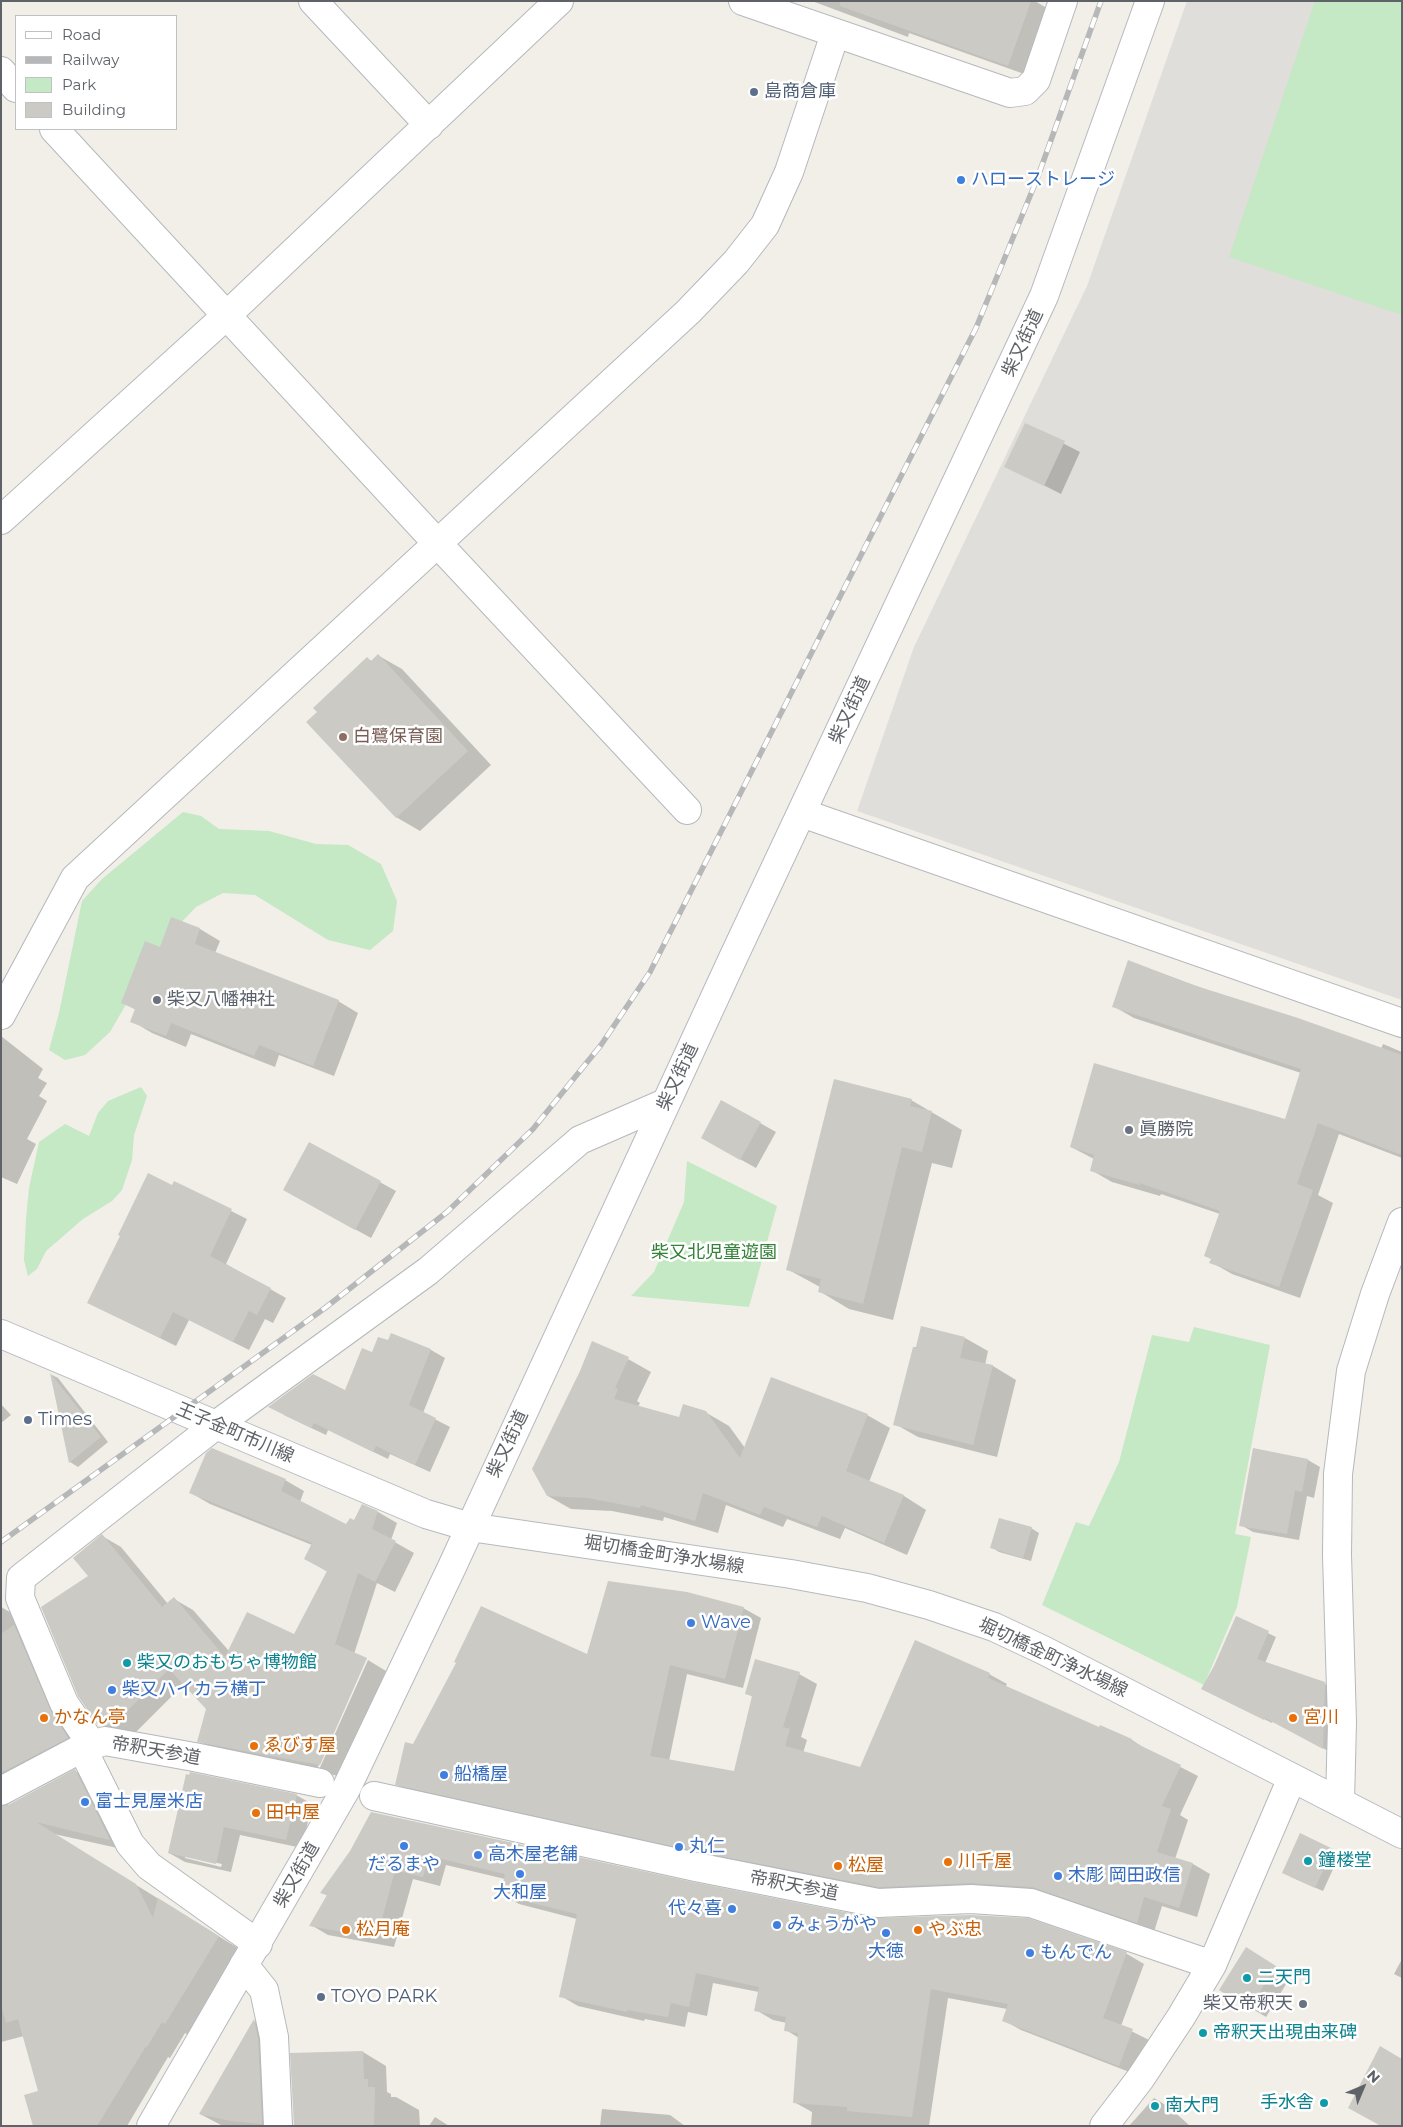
<!DOCTYPE html>
<meta charset="utf-8">
<style>
body{margin:0}
#map{position:relative;width:1403px;height:2127px;overflow:hidden;background:#f1efe8;font-family:Montserrat,sans-serif}
canvas{display:block}
.frame{position:absolute;inset:0;border:2px solid #5f6368;pointer-events:none}
.legend{position:absolute;left:15px;top:15px;width:162px;height:115px;box-sizing:border-box;background:#fff;border:1px solid #bfc1c3;margin:0;padding:6px 9px;list-style:none;font-size:15px;color:#5f6368}
.legend li{display:flex;align-items:center;gap:10px;height:25px}
.legend b{width:25px;border:1px solid #bfc1c3}
.north{position:absolute;left:1338px;top:2062px;width:50px;height:50px;-webkit-text-stroke:4px #fff;paint-order:stroke;rotate:45deg;font-size:14px;font-weight:700;line-height:20px;text-align:center;color:#5f6368}
.north::after{content:'';display:block;margin:auto;width:18px;height:22px;background:#5f6368;clip-path:polygon(50% 0,100% 100%,50% 72%,0 100%)}
</style>
<div id="map">
<canvas width="1403" height="2127"></canvas>
<div class="frame"></div>
<ul class="legend">
<li><b style="height:6px;background:#fff"></b>Road</li>
<li><b style="height:6px;background:#b6b7b8"></b>Railway</li>
<li><b style="height:14px;background:#c5e8c5"></b>Park</li>
<li><b style="height:14px;background:#cccac5"></b>Building</li>
</ul>
<div class="north">N</div>
</div>
<script>
const c = document.querySelector('canvas').getContext('2d');
c.lineJoin = 'round';
function fillPath(path, color) { c.fillStyle = color; c.fill(path, 'evenodd'); }
const poly = rows => new Path2D(rows.map(r => 'M' + r).join(''));
function strokePath(path, color, width, dash) { c.strokeStyle = color; c.lineWidth = width; c.lineCap = dash ? 'butt' : 'round'; c.setLineDash(dash || []); c.stroke(path); }
function drawText(font, color, halo, rows, align = 'center') {
  c.font = font + ' Montserrat,"Noto Sans JP",sans-serif'; c.lineWidth = 5; c.setLineDash([]); c.textBaseline = 'middle'; c.strokeStyle = halo; c.fillStyle = color; for (const [text, x, y, turn = 0] of rows) {
    c.save(); c.translate(x, y); c.rotate((+turn || 0) * Math.PI / 180); c.textAlign = isNaN(turn) ? turn : align; if (halo) c.strokeText(text, 0, 0); c.fillText(text, 0, 0); c.restore();
  }
}
const industrial = poly([
 [1187,1,1402,1,1402,1000,857,811,914,647,1087,286]
]);
const green = poly([
 [1315,1,1402,1,1402,315,1229,257],
 [183,812,201,816,219,829,269,831,316,844,348,845,381,864,397,901,393,931,370,950,328,940,255,895,223,893,196,907,171,933,139,982,110,1032,85,1055,65,1060,49,1050,59,1013,82,901,102,879],
 [141,1087,147,1096,134,1135,132,1160,122,1190,112,1201,83,1219,46,1251,37,1269,28,1276,24,1260,26,1219,29,1188,39,1142,65,1124,89,1136,98,1113,108,1101],
 [687,1161,777,1206,749,1307,631,1296,654,1272,684,1202],
 [1194,1327,1270,1345,1235,1534,1251,1537,1237,1607,1204,1685,1042,1605,1076,1522,1089,1526,1119,1462,1152,1335,1189,1342]
]);
const shadow = poly([
 [812,1,1035,1,1050,10,1027,75,909,33,908,37],
 [1025,424,1080,452,1061,494,1006,466],
 [379,656,402,669,491,765,420,831,396,817,367,659,372,661],
 [172,919,200,929,220,941,215,953,338,1001,358,1013,334,1076,279,1055,275,1067,191,1034,186,1047,152,1033,132,1021,136,1010,122,1002,161,948],
 [1129,961,1218,994,1381,1049,1383,1044,1402,1052,1402,1158,1339,1134,1318,1195,1333,1203,1300,1298,1232,1274,1211,1262,1220,1214,1161,1194,1160,1196,1112,1182,1091,1170,1094,1159,1071,1147,1286,1121,1301,1073,1134,1018,1113,1006],
 [1,1036,43,1069,38,1078,47,1083,39,1096,47,1101,27,1139,36,1144,17,1184,1,1177],
 [911,1100,962,1130,952,1168,932,1163,893,1320,849,1309,819,1291,820,1287,787,1269],
 [760,1123,776,1132,756,1168,718,1147],
 [309,1143,396,1191,371,1238,284,1190],
 [175,1183,247,1219,226,1264,286,1298,273,1323,265,1319,249,1350,189,1320,176,1346,105,1311],
 [391,1335,431,1350,445,1358,423,1413,450,1427,430,1472,390,1454,388,1459,328,1430,326,1435,284,1415,346,1392,373,1354,389,1342],
 [965,1338,988,1351,985,1365,993,1366,1016,1380,997,1457,918,1437,895,1424],
 [628,1359,651,1372,637,1401,640,1403,638,1407,680,1419,705,1412,729,1426,745,1448,867,1415,890,1428,869,1482,904,1496,926,1510,907,1555,845,1528,840,1539,787,1519,783,1527,726,1505,718,1533,664,1517,663,1521,612,1511,571,1509,548,1496],
 [52,1375,58,1378,108,1442,78,1467,70,1462],
 [1,1404,11,1415,1,1423],
 [1254,1449,1308,1460,1320,1467,1314,1498,1307,1496,1299,1540,1253,1532,1241,1525],
 [285,1480,304,1491,300,1502,347,1526,355,1522,363,1506,378,1512,397,1523,391,1540,414,1553,395,1592,377,1583,354,1654,366,1659,316,1771,218,1752,199,1741,207,1708,184,1684,131,1737,117,1735,98,1723,89,1576,102,1536,121,1547,168,1604,174,1599,193,1610,229,1651,294,1636,328,1572,305,1559,312,1545,210,1504,191,1493],
 [1031,1528,1039,1533,1031,1561,999,1552,991,1547],
 [1,1607,17,1616,90,1750,10,1795,8,1806,75,1771,97,1784,131,1851,54,1834,241,1950,188,2035,185,2033,170,2058,168,2057,127,2126,49,2126,24,2036,1,2042],
 [743,1608,761,1618,743,1688,687,1674,669,1761,735,1773,753,1697,746,1693,799,1674,817,1684,801,1737,807,1740,803,1753,860,1768,989,1674,1007,1684,1005,1687,1100,1729,1101,1727,1132,1740,1149,1751,1198,1776,1180,1815,1188,1820,1175,1859,1193,1864,1210,1874,1197,1917,1162,1906,1154,1932,898,1897,414,1794,396,1784,414,1745,588,1655],
 [1237,1618,1276,1637,1265,1663,1325,1684,1332,1688,1330,1752,1273,1721,1272,1723,1210,1692,1215,1667],
 [368,1660,386,1671,339,1776,318,1772],
 [187,1776,296,1795,312,1804,302,1848,240,1835,231,1872,185,1862,169,1853],
 [185,1856,222,1864,221,1867,185,1858],
 [371,1814,692,1883,875,1920,1028,1920,1127,1954,1144,1964,1121,2026,1149,2040,1137,2075,1021,2030,1003,2020,1007,2009,948,1998,929,2126,811,2126,812,2112,794,2102,799,2038,786,2030,787,2023,773,2020,756,2010,759,1992,713,1983,707,2016,688,2012,685,2027,645,2019,644,2021,578,2006,561,1996,577,1919,519,1904,501,1894,505,1879,446,1865,440,1886,413,1879,394,1947,328,1935,311,1925,328,1896,322,1893,351,1851],
 [1301,1835,1340,1854,1323,1891,1291,1877],
 [1262,1958,1291,1976,1266,2017,1221,1990],
 [1402,1959,1402,1978,1394,1974],
 [255,2021,275,2033,282,2126,221,2125,200,2114],
 [363,2052,386,2066,387,2092,391,2094,391,2097,396,2097,419,2110,420,2126,296,2126],
 [1154,2098,1169,2107,1190,2126,1129,2126],
 [602,2109,670,2115,685,2126,600,2126],
 [435,2117,449,2126,429,2126]
]);
const building = poly([
 [840,1,1031,1,1008,66,840,6],
 [1025,423,1065,441,1044,486,1004,467],
 [378,654,468,751,396,818,306,722,317,712,313,708,367,657,371,661],
 [171,917,200,928,195,944,339,1000,313,1066,259,1045,254,1056,171,1023,166,1036,130,1022,135,1009,121,1003,145,941,160,947],
 [1128,960,1190,984,1298,1018,1402,1055,1402,1155,1318,1123,1297,1184,1313,1190,1279,1287,1209,1263,1211,1259,1204,1256,1220,1211,1140,1183,1140,1185,1090,1171,1094,1155,1070,1147,1094,1063,1285,1119,1301,1069,1112,1007],
 [834,1079,912,1099,910,1106,932,1111,922,1152,902,1147,863,1304,818,1292,821,1279,786,1270],
 [721,1100,761,1122,740,1160,701,1138],
 [309,1142,381,1181,355,1230,283,1190],
 [148,1173,172,1185,174,1181,232,1209,210,1256,271,1288,257,1315,249,1311,233,1342,173,1312,160,1338,87,1303,120,1236,118,1235],
 [921,1326,965,1337,960,1358,993,1365,973,1445,893,1425,913,1347,916,1347],
 [391,1333,431,1349,409,1405,436,1418,415,1465,376,1446,373,1452,314,1423,311,1428,268,1407,313,1374,345,1390,362,1348,372,1352,378,1337,388,1340],
 [592,1341,629,1357,615,1388,618,1389,614,1399,679,1417,683,1404,706,1411,740,1458,771,1377,868,1414,846,1471,904,1495,884,1543,822,1516,817,1527,764,1507,760,1515,703,1493,695,1521,641,1505,640,1508,588,1498,547,1496,532,1469,580,1371],
 [50,1373,101,1437,69,1463],
 [212,1448,286,1479,281,1491,346,1524,350,1518,354,1520,362,1504,378,1511,372,1529,396,1541,375,1582,358,1573,335,1644,367,1658,320,1765,197,1742,206,1709,169,1669,112,1726,97,1724,78,1696,41,1607,88,1576,73,1558,102,1534,162,1607,174,1597,225,1657,247,1612,294,1634,327,1571,304,1559,312,1543,189,1493,206,1453],
 [1253,1448,1308,1459,1302,1492,1295,1490,1287,1534,1239,1526],
 [999,1518,1032,1527,1023,1558,990,1548],
 [608,1581,687,1592,744,1607,725,1679,670,1665,650,1756,734,1771,752,1696,745,1694,755,1659,800,1672,783,1727,790,1729,785,1746,860,1767,915,1640,990,1673,988,1678,1099,1727,1100,1725,1132,1739,1131,1741,1181,1765,1162,1806,1171,1809,1157,1852,1193,1863,1179,1908,1144,1897,1137,1923,1032,1887,970,1883,879,1887,699,1852,395,1785,405,1742,413,1744,456,1663,454,1662,481,1606,587,1654],
 [1236,1616,1269,1631,1257,1659,1325,1682,1323,1749,1265,1718,1264,1720,1201,1689,1214,1666],
 [14,1625,50,1709,68,1738,1,1773,1,1634],
 [75,1769,110,1840,36,1822,136,1884,153,1918,158,1898,219,1936,165,2024,162,2022,147,2047,146,2046,97,2126,33,2126,24,2095,38,2091,18,2019,6,2023,1,2005,1,1806,8,1805],
 [190,1772,297,1794,286,1840,224,1827,216,1864,168,1853,186,1774,189,1775],
 [371,1812,693,1882,875,1918,971,1915,1028,1918,1127,1952,1103,2018,1133,2029,1119,2066,1002,2021,1008,2004,931,1989,912,2117,847,2111,847,2107,793,2103,798,2033,784,2031,786,2017,754,2011,759,1987,696,1973,689,2007,671,2003,668,2017,627,2010,627,2012,559,1997,577,1914,500,1895,505,1874,429,1856,423,1877,395,1870,377,1938,309,1926,327,1895,320,1893,350,1851],
 [1300,1833,1333,1849,1315,1888,1282,1873],
 [1246,1947,1276,1966,1249,2009,1219,1990],
 [254,2019,258,2039,262,2124,231,2121,199,2114],
 [1380,2046,1402,2059,1402,2126,1381,2126,1348,2108],
 [363,2051,364,2079,368,2079,368,2087,375,2087,374,2126,294,2126,290,2053]
]);
const street = poly([
 [313,1,429,125],
 [743,1,1010,93,1025,91,1036,80,1063,1],
 [1,71,16,88],
 [54,129,438,544,687,810],
 [1,520,227,315,559,1],
 [802,813,1402,1023],
 [1,1015,75,878,688,312,736,262,765,225,789,172,835,34],
 [92,1745,64,1703,20,1598,21,1578,216,1425,428,1271,580,1140,665,1103],
 [82,1748,130,1844,149,1866,258,1944],
 [1,1791,82,1748,105,1741,194,1757,320,1783],
 [374,1796,696,1867,878,1903,971,1899,1031,1903,1212,1965],
 [1340,1802,1342,1722,1337,1555,1338,1474,1351,1371,1375,1294,1402,1222],
 [244,1965,264,1990,274,2037,278,2126],
 [1104,2126,1140,2079,1181,2017,1212,1965,1292,1778]
]);
const secondary = poly([
 [1,1334,426,1514,470,1527,791,1574,867,1588,929,1605,994,1627,1043,1650,1402,1834],
 [151,2126,346,1789,451,1569,733,958,1044,296,1150,1]
]);
const rail = poly([
 [1,1542,325,1308,447,1212,533,1129,601,1045,650,972,976,328,1037,179,1101,1]
]);
const markers = [
 [754,92,5,"#5c6f8a"],
 [961,180,5,"#3f7fe0"],
 [343,737,5,"#8d6e63"],
 [157,1000,5,"#6b7280"],
 [1129,1130,5,"#6b7280"],
 [28,1420,5,"#5c6f8a"],
 [691,1623,5,"#3f7fe0"],
 [127,1663,5,"#0f9aa8"],
 [112,1690,5,"#3f7fe0"],
 [44,1718,5,"#e8710a"],
 [1293,1718,5,"#e8710a"],
 [254,1746,5,"#e8710a"],
 [444,1775,5,"#3f7fe0"],
 [85,1802,5,"#3f7fe0"],
 [256,1813,5,"#e8710a"],
 [404,1846,5,"#3f7fe0"],
 [679,1847,5,"#3f7fe0"],
 [478,1855,5,"#3f7fe0"],
 [1308,1861,5,"#0f9aa8"],
 [948,1862,5,"#e8710a"],
 [838,1866,5,"#e8710a"],
 [520,1874,5,"#3f7fe0"],
 [1058,1876,5,"#3f7fe0"],
 [732,1909,5,"#3f7fe0"],
 [777,1925,5,"#3f7fe0"],
 [346,1930,5,"#e8710a"],
 [918,1930,5,"#e8710a"],
 [886,1933,5,"#3f7fe0"],
 [1030,1953,5,"#3f7fe0"],
 [1247,1978,5,"#0f9aa8"],
 [321,1997,5,"#5c6f8a"],
 [1303,2004,5,"#6b7280"],
 [1203,2033,5,"#0f9aa8"],
 [1324,2103,5,"#0f9aa8"],
 [1155,2106,5,"#0f9aa8"]
];
const serviceNames = [
 ["島商倉庫",764,92],
 ["Times",38,1420],
 ["TOYO PARK",331,1997]
];
const shopNames = [
 ["ハローストレージ",971,180],
 ["Wave",701,1623],
 ["柴又ハイカラ横丁",122,1690],
 ["船橋屋",454,1775],
 ["富士見屋米店",95,1802],
 ["丸仁",689,1847],
 ["高木屋老舗",488,1855],
 ["だるまや",404,1865,"center"],
 ["木彫 岡田政信",1068,1876],
 ["大和屋",520,1893,"center"],
 ["代々喜",722,1909,"right"],
 ["みょうがや",787,1925],
 ["大徳",886,1952,"center"],
 ["もんでん",1040,1953]
];
const streetNames = [
 ["柴又街道",1023,343,-65],
 ["柴又街道",850,710,-65],
 ["柴又街道",678,1077,-65],
 ["王子金町市川線",235,1433,23],
 ["柴又街道",508,1444,-65],
 ["堀切橋金町浄水場線",664,1555,9],
 ["堀切橋金町浄水場線",1053,1658,25],
 ["帝釈天参道",156,1751,10],
 ["柴又街道",297,1875,-60],
 ["帝釈天参道",794,1886,11]
];
const educationNames = [
 ["白鷺保育園",353,737]
];
const worshipNames = [
 ["柴又八幡神社",167,1000],
 ["眞勝院",1139,1130],
 ["柴又帝釈天",1293,2004,"right"]
];
const parkNames = [
 ["柴又北児童遊園",714,1253]
];
const cultureNames = [
 ["柴又のおもちゃ博物館",137,1663],
 ["鐘楼堂",1318,1861],
 ["ニ天門",1257,1978],
 ["帝釈天出現由来碑",1213,2033],
 ["手水舎",1314,2103,"right"],
 ["南大門",1165,2106]
];
const foodNames = [
 ["かなん亭",54,1718],
 ["宮川",1303,1718],
 ["ゑびす屋",264,1746],
 ["田中屋",266,1813],
 ["川千屋",958,1862],
 ["松屋",848,1866],
 ["松月庵",356,1930],
 ["やぶ忠",928,1930]
];
fillPath(industrial, '#e0deda');
fillPath(green, '#c5e8c5');
fillPath(shadow, '#0003');
fillPath(building, '#cccac5');
strokePath(street, '#b5b8bc', 30);
strokePath(secondary, '#b6babf', 30);
strokePath(street, '#fff', 28);
strokePath(secondary, '#fff', 28);
strokePath(rail, '#b6b7b8', 5.5);
strokePath(rail, '#fff', 4, [11]);
for (const [x, y, r, color] of markers) { const dot = new Path2D(); dot.arc(x, y, r, 0, 2 * Math.PI); c.fillStyle = color; c.fill(dot); strokePath(dot, '#fff', 2); }
drawText('18px', '#4e5e75', '#fff', serviceNames, 'left');
drawText('18px', '#366cbe', '#fff', shopNames, 'left');
drawText('18px', '#5f6368', '#fff', streetNames);
drawText('18px', '#785e54', '#fff', educationNames, 'left');
drawText('18px', '#5b616d', '#fff', worshipNames, 'left');
drawText('18px', '#348238', '#fff', parkNames);
drawText('18px', '#0d838f', '#fff', cultureNames, 'left');
drawText('18px', '#c56008', '#fff', foodNames, 'left');
</script>
